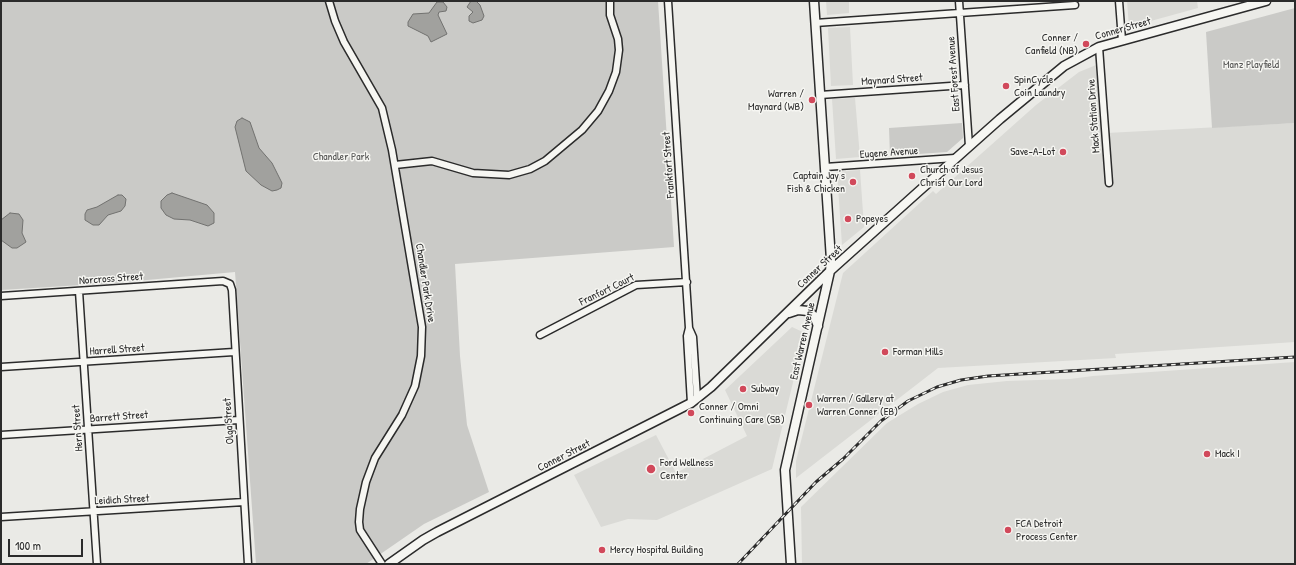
<!DOCTYPE html>
<style>
body{margin:0}
#map{position:relative;width:1296px;height:565px;overflow:hidden;background:#eaeae6;font-family:"Patrick Hand",sans-serif}
canvas{display:block}
.frame{position:absolute;inset:0;border:2px solid #2b2b2b;pointer-events:none}
.scale{position:absolute;left:8px;top:539px;width:75px;height:18px;box-sizing:border-box;border:2px solid #2b2b2b;border-top:0;padding-left:5px;font-size:12px;line-height:14px;white-space:nowrap;color:#2b2b2b;-webkit-text-stroke:3px #f6f6f2;paint-order:stroke}
</style>
<div id="map">
<canvas width="1296" height="565"></canvas>
<div class="frame"></div>
<div class="scale">100 m</div>
</div>
<script>
const c = document.querySelector('canvas').getContext('2d');
c.lineJoin = 'round';
function fillPath(path, color) { c.fillStyle = color; c.fill(path, 'evenodd'); }
const poly = rows => new Path2D(rows.map(r => 'M' + r).join(''));
function strokePath(path, color, width, dash) { c.strokeStyle = color; c.lineWidth = width; c.lineCap = dash ? 'butt' : 'round'; c.setLineDash(dash || []); c.stroke(path); }
function drawText(font, color, halo, rows, align = 'center') {
  c.font = font + ' "Patrick Hand",sans-serif'; c.lineWidth = 3; c.setLineDash([]); c.textBaseline = 'middle'; c.strokeStyle = halo; c.fillStyle = color; for (const [text, x, y, turn = 0] of rows) {
    c.save(); c.translate(x, y); c.rotate((+turn || 0) * Math.PI / 180); c.textAlign = isNaN(turn) ? turn : align; if (halo) c.strokeText(text, 0, 0); c.fillText(text, 0, 0); c.restore();
  }
}
const built = poly([
 [826,1,849,1,849,13,827,15],
 [1127,1,1197,1,1198,8,1129,27],
 [850,27,853,85,831,86,828,28],
 [1101,63,1105,182,1111,182,1107,133,1295,123,1295,342,1115,354,1116,358,938,368,796,478,796,461,843,273,933,191,936,194,1036,105,1079,72],
 [855,98,860,157,836,159,832,99],
 [860,170,864,227,842,245,837,172],
 [792,327,805,333,772,469,657,520,628,519,601,527,574,475,656,435,676,473,747,436,725,390],
 [1295,362,1295,564,802,564,801,507,887,423,918,404,943,392,968,385,1007,381,1070,379,1093,376]
]);
const green = poly([
 [1,1,658,1,674,247,455,264,460,356,467,425,489,492,424,524,366,564,256,564,235,272,114,283,1,290],
 [1295,8,1295,123,1212,128,1206,32],
 [962,123,963,138,947,152,890,156,889,128]
]);
const water = poly([
 [471,1,476,1,480,5,484,16,482,20,473,23,469,21,469,16,473,12,467,7,471,1],
 [437,2,443,2,447,7,446,11,439,12,438,15,447,34,431,42,428,36,408,26,408,22,413,14,429,13,437,2],
 [242,118,250,122,259,148,272,163,282,183,281,188,277,190,272,191,261,185,246,171,235,127,237,121,242,118],
 [172,193,207,205,214,213,214,223,208,226,190,220,174,219,166,215,161,208,161,201,167,195,172,193],
 [118,195,122,195,126,199,125,206,121,211,108,215,99,225,93,225,85,220,85,214,87,210,97,207,118,195],
 [10,213,19,214,23,220,22,233,26,242,17,248,12,248,1,240,1,220,10,213]
]);
const minor = poly([
 [329,1,335,21,344,42,382,108,392,150,422,327,421,356,415,386,402,415,375,458,366,482,360,509,359,522,360,530,382,564],
 [668,1,689,328],
 [959,1,969,146],
 [1119,1,1122,40],
 [815,23,1075,5],
 [1099,47,1109,183],
 [820,95,965,85],
 [395,165,432,161,473,173,509,175,530,169,545,161,582,130,598,111,609,91,616,72,619,50,618,39,610,15,610,1],
 [825,167,955,158],
 [79,291,97,564],
 [1,296,223,281,230,284,232,290,248,564],
 [540,335,636,285,687,282],
 [1,367,234,352],
 [691,403,687,336,689,328,693,337,697,398],
 [1,435,239,420],
 [1,517,244,502]
]);
const major = poly([
 [789,313,798,310,808,311,814,316,818,326],
 [389,564,423,540,437,532,691,403,711,387,830,271,918,192,1000,119,1064,66,1099,47,1266,1],
 [791,564,785,470,830,271,831,260,814,1]
]);
const rail = poly([
 [738,564,816,482,843,459,881,421,908,401,937,387,961,380,988,376,1295,357]
]);
const markers = [
 [1086,44,4,"#d1495b"],
 [1006,86,4,"#d1495b"],
 [812,100,4,"#d1495b"],
 [1063,152,4,"#d1495b"],
 [912,176,4,"#d1495b"],
 [853,182,4,"#d1495b"],
 [848,219,4,"#d1495b"],
 [885,352,4,"#d1495b"],
 [743,389,4,"#d1495b"],
 [809,405,4,"#d1495b"],
 [691,413,4,"#d1495b"],
 [1207,454,4,"#d1495b"],
 [651,469,5,"#d1495b"],
 [1008,530,4,"#d1495b"],
 [602,550,4,"#d1495b"]
];
const streetNames = [
 ["Conner Street",1123,29,-16],
 ["East Forest Avenue",954,74,-94],
 ["Maynard Street",892,80,-4],
 ["Mack Station Drive",1094,116,-94],
 ["Eugene Avenue",889,153,-4],
 ["Frankfort Street",669,165,-94],
 ["Conner Street",820,267,-43],
 ["Norcross Street",111,279,-4],
 ["Chandler Park Drive",425,283,81],
 ["Franfort Court",607,290,-26],
 ["East Warren Avenue",803,341,-77],
 ["Harrell Street",117,350,-4],
 ["Barrett Street",119,417,-4],
 ["Olga Street",229,421,-94],
 ["Hern Street",78,428,-94],
 ["Conner Street",564,456,-27],
 ["Leidich Street",122,500,-3]
];
const poiNames = [
 ["Conner /",1078,38,"right"],
 ["Canfield (NB)",1078,51,"right"],
 ["SpinCycle",1014,80],
 ["Coin Laundry",1014,93],
 ["Warren /",804,94,"right"],
 ["Maynard (WB)",804,107,"right"],
 ["Save-A-Lot",1055,152,"right"],
 ["Church of Jesus",920,170],
 ["Christ Our Lord",920,183],
 ["Captain Jay's",845,176,"right"],
 ["Fish & Chicken",845,189,"right"],
 ["Popeyes",856,219],
 ["Forman Mills",893,352],
 ["Subway",751,389],
 ["Warren / Gallery at",817,399],
 ["Warren Conner (EB)",817,412],
 ["Conner / Omni",699,407],
 ["Continuing Care (SB)",699,420],
 ["Mack I",1215,454],
 ["Ford Wellness",660,463],
 ["Center",660,476],
 ["FCA Detroit",1016,524],
 ["Process Center",1016,537],
 ["Mercy Hospital Building",610,550]
];
const parkNames = [
 ["Manz Playfield",1251,65],
 ["Chandler Park",341,157]
];
fillPath(built, '#dadad6');
fillPath(green, '#cacac7');
fillPath(water, '#a1a19e');
strokePath(water, '#727270', 1);
strokePath(minor, '#2b2b2b', 9);
strokePath(major, '#2b2b2b', 11);
strokePath(minor, '#f6f6f2', 6);
strokePath(major, '#f6f6f2', 8);
strokePath(rail, '#2b2b2b', 3);
strokePath(rail, '#f6f6f2', 1.5, [4.5]);
for (const [x, y, r, color] of markers) { const dot = new Path2D(); dot.arc(x, y, r, 0, 2 * Math.PI); c.fillStyle = color; c.fill(dot); strokePath(dot, '#f6f6f2', 1.5); }
drawText('11px', '#2b2b2b', '#f6f6f2', streetNames);
drawText('11px', '#2b2b2b', '#f6f6f2', poiNames, 'left');
drawText('11px', '#535352', '#f6f6f2', parkNames);
</script>
